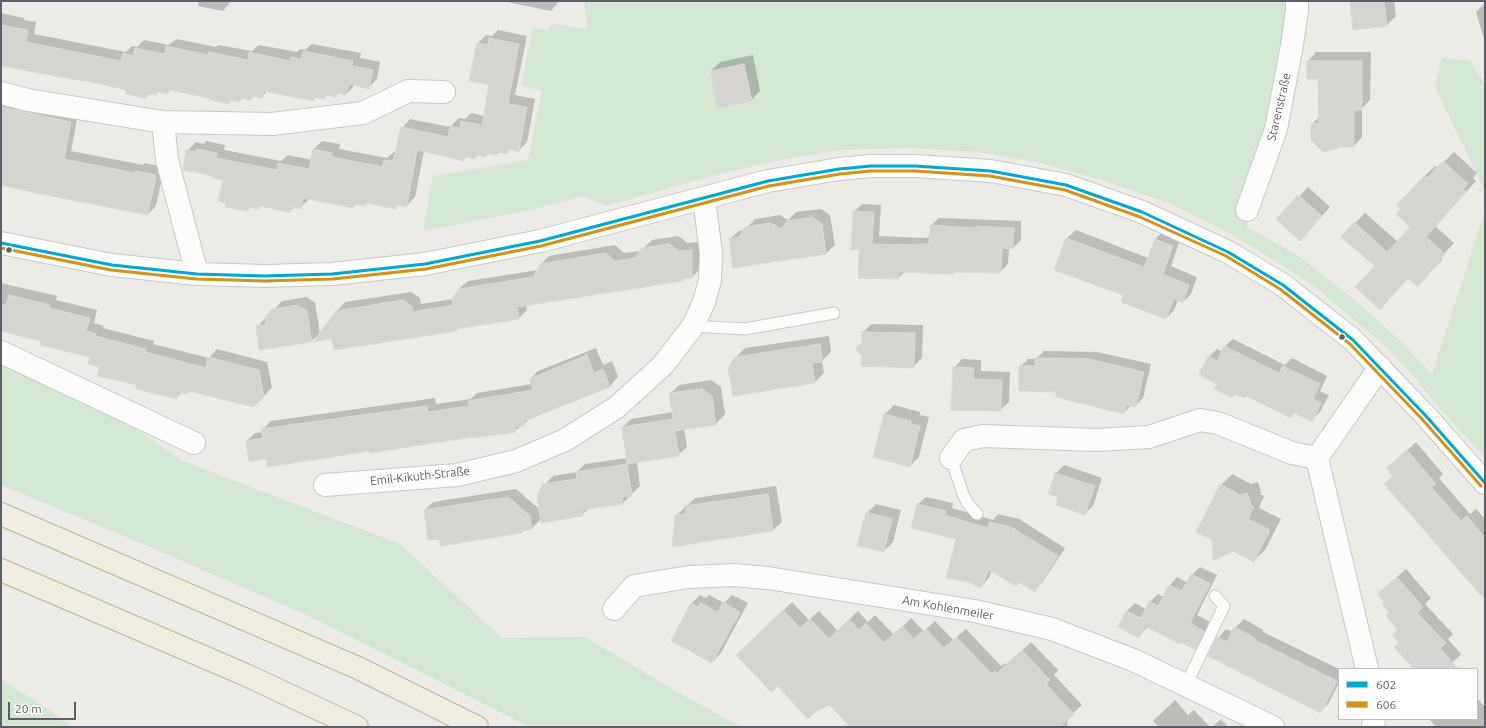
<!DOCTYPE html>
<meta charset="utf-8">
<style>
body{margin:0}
#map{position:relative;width:1486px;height:728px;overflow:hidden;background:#ecebe6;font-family:Ubuntu,sans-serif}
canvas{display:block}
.frame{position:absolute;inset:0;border:2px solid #5c5f64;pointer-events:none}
.legend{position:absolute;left:1338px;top:668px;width:140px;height:52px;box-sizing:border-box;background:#fff;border:1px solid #bebfc1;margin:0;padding:5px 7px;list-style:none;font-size:12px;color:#5c5f64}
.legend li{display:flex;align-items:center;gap:8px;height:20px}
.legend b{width:20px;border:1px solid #bebfc1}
.scale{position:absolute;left:8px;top:702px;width:68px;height:18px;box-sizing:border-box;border:2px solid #5c5f64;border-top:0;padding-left:5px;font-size:12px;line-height:14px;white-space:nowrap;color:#5c5f64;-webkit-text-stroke:3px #fff;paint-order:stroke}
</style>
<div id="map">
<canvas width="1486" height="728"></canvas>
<div class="frame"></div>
<ul class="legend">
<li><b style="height:5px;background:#00a9ce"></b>602</li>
<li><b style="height:5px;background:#d09419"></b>606</li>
</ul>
<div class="scale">20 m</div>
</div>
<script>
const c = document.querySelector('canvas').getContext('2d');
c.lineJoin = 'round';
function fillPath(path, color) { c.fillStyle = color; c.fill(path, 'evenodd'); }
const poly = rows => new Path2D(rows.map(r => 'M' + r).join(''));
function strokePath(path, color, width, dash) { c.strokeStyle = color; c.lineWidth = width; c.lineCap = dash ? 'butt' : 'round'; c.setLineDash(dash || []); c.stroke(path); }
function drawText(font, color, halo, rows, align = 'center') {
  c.font = font + ' Ubuntu,sans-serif'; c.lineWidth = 3; c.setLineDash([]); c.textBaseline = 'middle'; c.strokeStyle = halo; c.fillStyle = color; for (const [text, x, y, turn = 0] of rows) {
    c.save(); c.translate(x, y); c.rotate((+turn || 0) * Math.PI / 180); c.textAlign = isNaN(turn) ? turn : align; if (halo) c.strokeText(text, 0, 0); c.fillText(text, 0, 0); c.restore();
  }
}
const green = poly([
 [584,1,1289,1,1267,122,1238,208,1249,228,1300,257,1361,305,1406,346,1432,375,1485,211,1485,458,1435,403,1413,375,1383,344,1315,287,1279,263,1227,232,1171,204,1102,180,1036,162,978,152,909,148,841,150,770,162,708,177,606,206,584,196,530,210,423,231,433,176,528,160,542,91,521,86,533,28,548,31,551,23,587,29],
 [1442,57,1470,61,1485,85,1485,192,1435,86],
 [1,364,114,414,183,461,400,544,502,638,585,637,686,697,742,727,530,727,311,617,150,547,1,485],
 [1,679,54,713,71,727,1,727]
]);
const shadow = poly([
 [199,1,231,1,223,11,198,6],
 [507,1,559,1,551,11,507,2],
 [1351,1,1394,1,1396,16,1387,25],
 [1485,3,1485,43,1476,12],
 [1,13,24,18,24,20,36,22,34,34,126,52,132,46,137,47,144,40,169,45,176,39,216,47,218,45,252,51,259,45,297,52,300,49,305,50,312,44,361,53,360,58,380,62,377,79,368,88,355,85,346,94,339,93,336,96,328,95,324,98,317,96,313,100,267,91,262,97,255,95,251,99,243,98,240,101,233,99,229,103,210,97,171,89,168,93,159,91,156,94,150,93,146,97,127,89,1,64],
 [498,30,527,36,515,95,535,99,527,142,519,150,511,149,507,152,500,151,497,154,489,153,485,156,478,155,475,158,467,156,464,160,424,151,415,197,406,206,399,204,395,208,367,202,364,205,357,204,353,207,309,199,300,208,294,207,290,211,261,205,258,208,251,207,248,210,227,202,224,180,214,175,187,151,196,142,204,144,206,141,225,145,224,150,281,161,288,155,312,160,314,149,322,141,340,144,339,149,387,158,394,152,396,152,402,128,410,119,450,127,459,118,465,119,471,113,485,116,490,84,477,44,486,35,492,36],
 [1316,52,1371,52,1370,100,1362,108,1362,137,1354,146,1339,146,1336,149,1312,124,1320,116,1319,78,1308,61],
 [753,55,760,91,751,100,711,71,720,62],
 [1,96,78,114,71,151,143,165,145,163,164,167,156,206,148,214,1,184],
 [1454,152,1477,173,1473,178,1476,181,1435,226,1454,243,1440,258,1442,260,1418,285,1408,277,1376,265,1355,223,1365,213,1398,242,1411,226,1425,176,1435,166,1438,168],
 [1308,187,1330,207,1309,230,1278,219],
 [862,204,881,205,879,236,926,238,931,236,931,226,939,218,1021,221,1021,240,1013,248,1009,248,1008,264,1000,272,955,271,953,273,906,271,898,278,859,277,860,248,854,212],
 [821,209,830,215,835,245,826,253,730,239,739,231,745,230,755,219,780,215,788,220,796,212],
 [1076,230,1148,258,1155,239,1164,231,1181,237,1171,266,1197,277,1191,294,1183,302,1178,300,1174,310,1166,318,1125,294,1056,269,1067,238],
 [678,236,688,243,700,242,700,269,692,277,685,278,682,280,526,305,527,310,519,318,460,327,456,330,333,338,317,336,311,341,257,327,282,301,307,297,315,303,320,334,337,311,345,302,411,292,420,298,421,304,453,299,459,289,468,281,538,270,541,264,549,256,615,245,624,253,641,251,652,240],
 [1,283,57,296,56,300,97,310,94,323,104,326,103,328,154,341,153,344,209,358,217,349,267,362,272,388,253,406,191,391,188,393,182,392,176,398,138,385,100,366,91,356,1,328],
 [872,324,923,325,922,358,913,367,863,343,863,332],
 [829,336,831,352,822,361,824,373,815,382,736,357,745,348],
 [1233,339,1285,365,1292,358,1327,376,1320,391,1329,395,1320,412,1312,420,1295,413,1291,417,1246,395,1236,393,1232,397,1218,384,1209,357,1217,349,1222,352,1225,346],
 [596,348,603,365,612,361,618,377,610,386,531,418,515,431,371,450,267,458,247,441,255,433,263,432,263,429,271,421,435,398,436,404,471,399,477,393,532,384,530,379,538,371],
 [1044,351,1097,352,1151,364,1143,398,1135,406,1131,405,1124,413,1057,391,1020,367,1028,359,1036,359],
 [962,359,981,360,981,371,1010,372,1009,402,1000,410,954,368],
 [711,380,721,387,725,414,716,424,684,429,687,447,678,455,637,462,640,486,623,503,590,507,582,515,542,518,532,528,525,529,522,532,439,538,425,510,433,502,516,489,538,508,540,517,541,516,544,485,553,476,577,472,585,464,627,458,623,427,631,419,673,412,670,394,679,385],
 [894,405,920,412,920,415,929,417,919,457,910,466,874,456,885,414],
 [1416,442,1443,474,1439,478,1470,514,1476,509,1485,519,1485,598,1388,468],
 [1064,465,1102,478,1093,506,1085,514,1060,497,1050,493,1056,473],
 [1232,474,1251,484,1258,482,1261,492,1260,494,1264,496,1259,508,1281,519,1265,550,1254,560,1221,485],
 [776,486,782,522,773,530,673,546,676,516,695,498],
 [926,497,953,503,952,508,993,520,998,514,1019,519,1065,548,1042,583,1035,591,1019,581,1016,585,992,571,988,579,981,587,957,538,918,504],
 [876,504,901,510,893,542,884,551,867,513],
 [1200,567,1217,575,1197,615,1212,623,1203,641,1195,648,1147,627,1139,637,1119,627,1127,611,1135,603,1146,609,1150,602,1158,594,1164,597,1170,585,1177,577,1188,583,1192,575],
 [1406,569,1431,598,1425,604,1453,634,1448,639,1461,654,1452,663,1452,669,1415,669,1400,642,1393,635,1398,629,1385,602,1378,594],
 [700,595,706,598,709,595,724,603,732,595,748,603,721,653,712,662,672,640,692,603],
 [792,602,809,620,819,611,838,631,858,611,868,622,875,615,894,635,911,618,924,631,935,621,953,640,966,629,1001,666,1005,663,1006,665,1031,642,1058,670,1054,675,1082,705,1068,718,1067,727,852,727,830,704,746,646],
 [1244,619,1263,630,1263,632,1339,669,1339,683,1329,703,1321,711,1218,638,1226,629,1233,632,1235,628],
 [1477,698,1485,707,1485,727,1436,727,1429,719,1477,719],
 [1175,700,1188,715,1194,710,1210,727,1159,727,1153,721],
 [1221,719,1228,727,1212,727]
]);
const building = poly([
 [1350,1,1384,1,1387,26,1353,30,1350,1],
 [1,25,28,30,26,42,121,61,123,53,133,56,135,48,165,54,166,46,208,55,209,52,248,60,249,52,290,61,291,57,301,59,303,51,353,61,352,66,373,70,369,89,349,84,346,95,337,93,336,97,326,95,325,99,315,97,314,101,263,91,262,98,252,96,251,100,241,98,240,102,230,100,229,104,209,100,209,98,169,90,168,94,157,92,157,95,147,94,146,98,126,94,126,90,83,80,83,81,1,66,1,25],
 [489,38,519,44,508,104,527,107,519,152,509,149,508,154,498,152,497,155,487,153,486,157,476,155,476,159,465,157,464,161,417,150,407,207,396,205,396,209,365,203,365,206,354,204,353,208,303,198,301,209,291,207,290,212,259,206,259,209,249,207,248,211,225,207,226,203,218,201,223,180,212,178,213,176,183,170,186,150,196,152,197,149,217,153,216,158,277,170,278,163,309,169,313,149,332,153,332,157,383,167,384,160,393,161,401,127,448,137,450,126,460,128,461,121,482,125,489,85,469,81,477,43,488,45,489,38],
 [1307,61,1362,61,1362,110,1354,110,1354,147,1337,147,1337,149,1323,152,1311,140,1311,124,1319,123,1318,79,1307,79,1307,61],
 [744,64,752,101,717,108,710,71,744,64],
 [1,107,71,122,64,159,135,173,136,171,156,175,148,215,46,195,1,185,1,107],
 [1443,161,1468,184,1463,189,1466,192,1426,237,1445,254,1418,287,1408,278,1380,310,1355,287,1375,266,1341,237,1354,222,1387,252,1410,227,1396,214,1401,209,1397,205,1424,176,1427,178,1443,161],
 [1298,195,1322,216,1300,241,1276,219,1298,195],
 [853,211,874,212,872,244,919,245,919,244,929,244,930,225,976,228,976,226,1014,228,1013,249,1002,248,1001,273,953,272,954,274,899,272,898,279,858,278,859,249,851,250,853,211],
 [812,217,822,224,826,254,733,268,729,239,739,237,745,227,771,223,781,229,787,221,812,217],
 [1066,238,1144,267,1155,239,1173,246,1163,274,1189,285,1183,303,1174,299,1166,319,1121,302,1123,295,1054,270,1066,238],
 [669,244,679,251,692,250,692,278,682,279,683,281,517,307,519,319,457,329,457,331,334,350,332,339,313,342,336,311,403,300,412,306,413,312,453,305,452,299,459,289,533,277,540,264,606,253,615,261,635,258,642,248,669,244],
 [9,295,50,305,49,308,90,318,86,331,96,334,95,336,146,349,145,352,206,368,208,357,259,370,264,397,253,407,189,391,188,394,178,392,177,399,136,389,137,385,97,376,99,367,88,364,90,357,40,345,40,341,1,331,1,304,6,305,9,295],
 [298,305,307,311,312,342,259,350,256,326,266,325,265,317,272,309,298,305],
 [862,332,915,333,914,368,861,366,862,356,855,349,862,342,862,332],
 [820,344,823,362,812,363,815,383,733,396,728,368,735,357,820,344],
 [1224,346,1279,373,1283,366,1320,384,1313,399,1321,403,1312,422,1294,413,1291,418,1246,396,1244,398,1234,394,1232,398,1214,389,1217,385,1199,374,1208,356,1217,361,1224,346],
 [587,355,594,373,603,369,610,387,524,421,525,425,515,427,516,432,473,438,473,437,452,440,370,453,370,451,267,467,266,459,249,462,246,441,263,438,261,429,427,406,428,412,469,406,468,401,533,390,529,379,587,355],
 [1035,358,1089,359,1144,372,1136,407,1126,405,1124,414,1056,397,1056,392,1019,391,1019,366,1035,366,1035,358],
 [953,367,974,368,973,379,1002,380,1001,411,951,410,953,367],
 [702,389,712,396,716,425,675,431,669,393,702,389],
 [884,414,911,421,911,424,920,426,910,467,873,457,884,414],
 [673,419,679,456,627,464,622,427,673,419],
 [1407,450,1436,484,1431,487,1461,521,1467,516,1485,538,1485,600,1384,484,1393,476,1386,468,1407,450],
 [627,464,632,496,622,497,623,504,582,510,583,516,541,523,537,495,543,484,577,479,576,472,627,464],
 [1055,473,1095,486,1085,515,1056,505,1058,497,1048,494,1055,473],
 [1220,484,1240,495,1247,493,1251,504,1250,505,1254,507,1248,519,1270,530,1254,562,1233,551,1213,561,1212,540,1196,532,1220,484],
 [768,494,773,531,672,547,675,515,686,514,685,506,768,494],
 [508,497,530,516,532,529,522,531,522,533,440,546,439,539,428,540,424,510,508,497],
 [917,504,946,511,945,515,987,528,990,522,1011,527,1058,556,1035,592,1018,582,1016,586,989,570,981,588,968,582,946,578,956,539,911,528,917,504],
 [866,512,892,519,884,552,857,546,866,512],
 [1191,574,1210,584,1190,623,1204,631,1195,650,1181,642,1180,644,1145,626,1139,638,1118,627,1126,611,1141,618,1149,601,1158,606,1169,585,1182,591,1191,574],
 [1397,577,1423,607,1417,613,1446,643,1440,648,1458,669,1414,669,1394,647,1399,643,1392,635,1398,630,1386,616,1389,613,1382,604,1384,602,1377,594,1397,577],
 [723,602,740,612,712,663,671,641,691,603,698,607,700,603,718,612,723,602],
 [783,610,800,628,810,619,829,639,849,619,859,630,866,623,884,643,902,626,914,639,926,629,944,648,956,637,992,674,995,671,997,673,1022,650,1050,680,1046,684,1074,714,1060,727,850,727,830,705,815,712,808,719,778,686,771,692,736,655,783,610],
 [1234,627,1255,638,1255,640,1337,681,1321,713,1208,656,1217,637,1227,642,1234,627]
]);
const service = poly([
 [693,326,745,329,834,313],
 [951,458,963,494,968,504,977,514],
 [1186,685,1224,606,1215,596]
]);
const minor = poly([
 [1,93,28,100,163,122,272,124,363,113,408,91,444,92],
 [163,122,167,160,197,274],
 [1247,210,1276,129,1292,45,1297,10,1297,1],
 [1,243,112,265,197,274,265,276,332,274,425,264,540,241,768,181,839,169,871,166,915,166,991,171,1066,185,1142,212,1228,252,1283,285,1353,340,1426,416,1485,483],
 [1,352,194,443],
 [951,458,964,440,983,436,1097,440,1149,437,1200,420,1218,423,1292,453,1317,458,1380,367],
 [1317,458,1367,669],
 [325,485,457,475,516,461,565,440,617,407,663,365,693,326,704,302,710,280,711,254,704,198],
 [614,609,634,586,689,577,733,575,768,578,975,611,1052,629,1133,660,1273,727],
 [1373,727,1374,719]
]);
const motorway = poly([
 [1,514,358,668,477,727],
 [1,570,246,675,357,727]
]);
const bus1 = poly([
 [1,243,112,265,197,274,265,276,332,274,425,264,540,241,768,181,839,169,871,166,915,166,991,171,1066,185,1142,212,1228,252,1283,285,1353,340,1426,416,1485,483]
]);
const bus2 = poly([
 [1,248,111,270,196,279,265,281,333,279,426,269,541,246,769,186,840,174,871,171,915,171,990,176,1065,190,1140,217,1226,256,1280,289,1350,344,1422,419,1481,486]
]);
const markers = [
 [9,250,3.5,"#5c5f64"],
 [1342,337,3.5,"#5c5f64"]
];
const streetNames = [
 ["Starenstraße",1279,107,-77],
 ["Emil-Kikuth-Straße",420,476,-6],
 ["Am Kohlenmeiler",948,608,10]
];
fillPath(green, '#d4e7d3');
fillPath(shadow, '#0003');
fillPath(building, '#d5d4d1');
strokePath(building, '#dbd9d5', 1);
strokePath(service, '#c8c9c8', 13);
strokePath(minor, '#c8c9c8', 24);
strokePath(motorway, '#c2b795', 24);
strokePath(service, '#fcfcfb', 11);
strokePath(minor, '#fcfcfb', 22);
strokePath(motorway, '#efece1', 22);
strokePath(bus1, '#00a9ce', 3);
strokePath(bus2, '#d09419', 3);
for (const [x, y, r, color] of markers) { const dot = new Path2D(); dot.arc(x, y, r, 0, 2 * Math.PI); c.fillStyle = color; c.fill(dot); strokePath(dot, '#fff', 1.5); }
drawText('12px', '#5c5f64', '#fff', streetNames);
</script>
